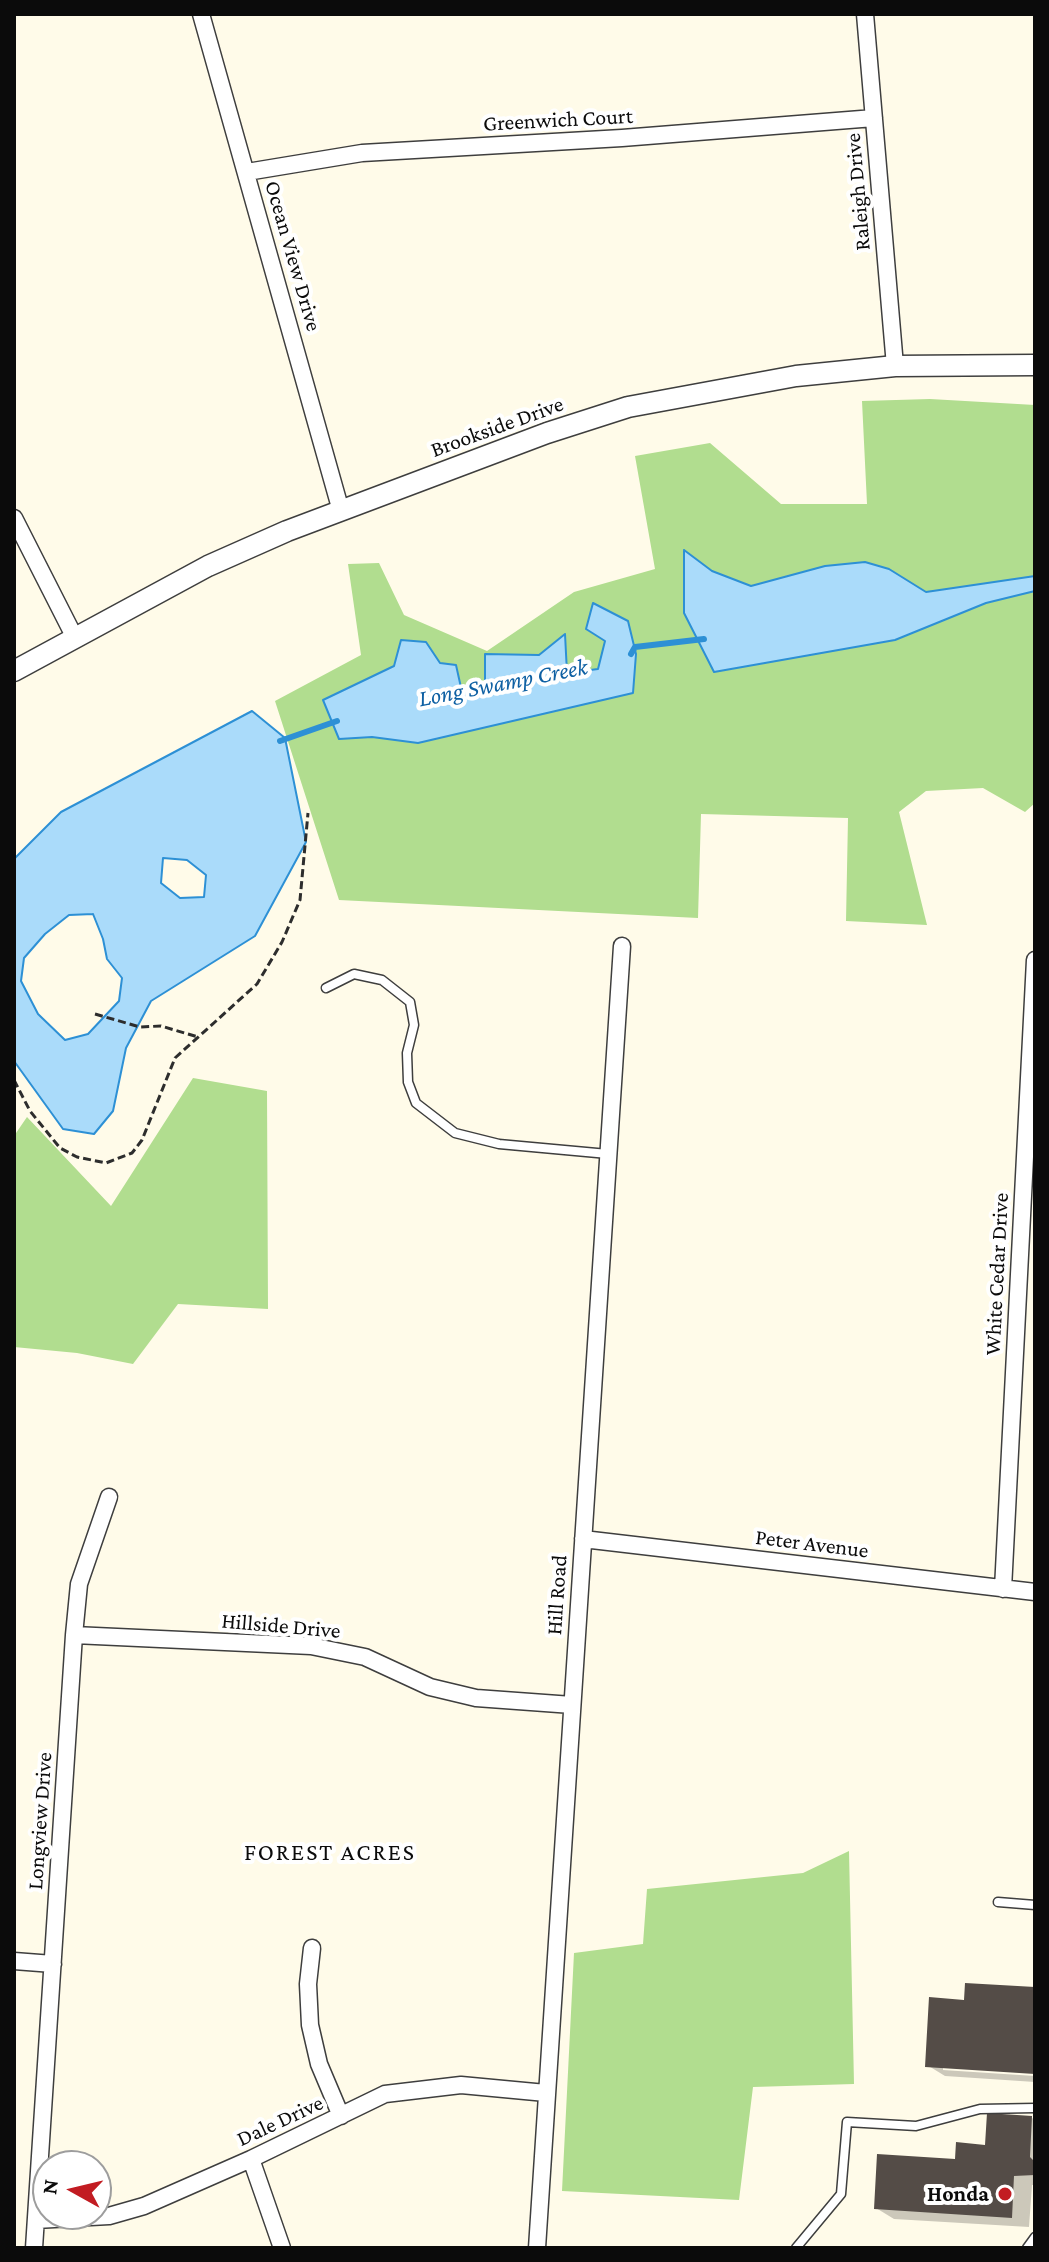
<!DOCTYPE html>
<style>
body{margin:0}
#map{position:relative;width:1049px;height:2262px;overflow:hidden;background:#fffbe9;font-family:"Crimson Pro",serif}
canvas{display:block}
.frame{position:absolute;inset:0;border:16px solid #0b0b0b;pointer-events:none}
.north{position:absolute;left:32px;top:2150px;width:80px;height:80px;box-sizing:border-box;background:#fff;border:2px solid #9d9d9d;border-radius:50%;rotate:278deg;font-size:22px;font-weight:700;line-height:32px;text-align:center;color:#0b0b0b}
.north::after{content:'';display:block;margin:auto;width:28px;height:36px;background:#c21c22;clip-path:polygon(50% 0,100% 100%,50% 72%,0 100%)}
</style>
<div id="map">
<canvas width="1049" height="2262"></canvas>
<div class="frame"></div>
<div class="north">N</div>
</div>
<script>
const c = document.querySelector('canvas').getContext('2d');
c.lineJoin = 'round';
function fillPath(path, color) { c.fillStyle = color; c.fill(path, 'evenodd'); }
const poly = rows => new Path2D(rows.map(r => 'M' + r).join(''));
function strokePath(path, color, width, dash) { c.strokeStyle = color; c.lineWidth = width; c.lineCap = dash ? 'butt' : 'round'; c.setLineDash(dash || []); c.stroke(path); }
function drawText(font, color, halo, rows, align = 'center') {
  c.font = font + ' "Crimson Pro",serif'; c.lineWidth = 8; c.setLineDash([]); c.textBaseline = 'middle'; c.strokeStyle = halo; c.fillStyle = color; for (const [text, x, y, turn = 0] of rows) {
    c.save(); c.translate(x, y); c.rotate((+turn || 0) * Math.PI / 180); c.textAlign = isNaN(turn) ? turn : align; if (halo) c.strokeText(text, 0, 0); c.fillText(text, 0, 0); c.restore();
  }
}
const forest = poly([
 [930,399,1035,405,1035,803,1025,812,983,788,926,791,899,812,927,925,846,921,848,818,701,814,698,918,339,900,275,701,361,655,348,564,379,563,404,615,487,651,574,592,655,569,635,456,710,443,781,504,867,504,862,401],
 [193,1078,267,1091,268,1309,178,1304,133,1364,77,1353,14,1347,14,1136,27,1117,111,1206],
 [849,1851,854,2084,753,2087,739,2200,562,2191,574,1953,643,1944,647,1889,803,1873]
]);
const water = poly([
 [684,550,712,571,751,586,825,566,865,562,889,569,926,592,1035,576,1035,591,986,603,895,640,714,672,684,613,684,550],
 [593,603,628,621,636,654,633,693,418,743,372,737,339,739,323,700,394,666,401,640,426,642,440,663,456,665,462,692,485,691,485,654,539,655,565,634,567,673,598,669,605,641,586,629,593,603],
 [252,711,285,738,306,842,255,936,151,1001,126,1048,113,1111,94,1134,63,1129,14,1061,14,859,61,812,252,711],
 [163,858,187,860,206,875,204,897,180,898,161,883,163,858],
 [93,914,103,939,107,959,122,978,119,1001,88,1034,65,1040,38,1014,21,981,24,958,45,934,69,915,93,914]
]);
const shadow = poly([
 [1035,1989,1035,2072,943,2066,943,2070,1035,2076,1035,2082,945,2076,927,2065,966,2002],
 [1032,2118,1035,2120,1035,2185,1032,2185,1029,2227,894,2219,876,2208,987,2147]
]);
const stream = poly([
 [631,654,635,647,704,639],
 [280,741,337,721]
]);
const building = poly([
 [965,1983,1035,1987,1035,2074,925,2067,929,1997,964,2000],
 [987,2113,1032,2116,1030,2157,1035,2162,1035,2175,1014,2176,1012,2218,874,2209,877,2154,955,2159,956,2142,985,2145]
]);
const path = poly([
 [95,1014,140,1027,161,1026,198,1037],
 [14,1080,30,1111,60,1148,77,1157,106,1163,132,1153,142,1140,175,1058,257,984,282,942,300,900,308,813]
]);
const service = poly([
 [326,988,354,974,382,980,410,1002,414,1025,407,1053,408,1082,416,1103,455,1133,499,1144,608,1154],
 [998,1902,1035,1905],
 [796,2248,841,2194,847,2122,916,2126,980,2109,1035,2108],
 [1027,2248,1035,2237]
]);
const minor = poly([
 [201,14,341,511],
 [865,14,895,366],
 [247,172,362,153,622,138,874,118],
 [14,518,75,638],
 [583,1539,1035,1592],
 [1003,1589,1035,960],
 [74,1635,311,1646,365,1657,430,1687,476,1698,572,1705],
 [312,1948,308,1984,310,2025,319,2064,341,2116],
 [14,1961,53,1964],
 [251,2159,282,2248],
 [36,2220,109,2216,144,2206,251,2159,385,2094,461,2085,546,2093],
 [34,2248,74,1635,79,1584,109,1497],
 [537,2248,622,946]
]);
const tertiary = poly([
 [14,671,208,566,287,531,547,433,628,407,796,376,895,366,1035,365]
]);
const markers = [
 [1005,2194,8,"#c21c22"]
];
const streetNames = [
 ["Greenwich Court",558,120,-3],
 ["Raleigh Drive",858,192,-95],
 ["Ocean View Drive",293,256,74],
 ["Brookside Drive",497,427,-20],
 ["White Cedar Drive",997,1274,-87],
 ["Peter Avenue",812,1544,7],
 ["Hill Road",557,1595,-86],
 ["Hillside Drive",281,1626,5],
 ["Longview Drive",40,1821,-86],
 ["Dale Drive",280,2121,-25]
];
const poiNames = [
 ["Honda",989,2194]
];
const waterNames = [
 ["Long Swamp Creek",503,683,-11]
];
const neighbourhoodNames = [
 ["FOREST ACRES",330,1853]
];
fillPath(forest, '#b1dd8f');
fillPath(water, '#aadbfa');
strokePath(water, '#2d90d5', 2);
fillPath(shadow, '#0003');
strokePath(stream, '#2d90d5', 6);
fillPath(building, '#544c47');
strokePath(service, '#3e3e3e', 11);
strokePath(minor, '#3e3e3e', 19);
strokePath(tertiary, '#3e3e3e', 23);
strokePath(path, '#2d2d2d', 3, [8, 4]);
strokePath(service, '#fff', 8);
strokePath(minor, '#fff', 16);
strokePath(tertiary, '#fff', 20);
for (const [x, y, r, color] of markers) { const dot = new Path2D(); dot.arc(x, y, r, 0, 2 * Math.PI); c.fillStyle = color; c.fill(dot); strokePath(dot, '#fff', 3); }
drawText('22px', '#0b0b0b', '#fff', streetNames);
drawText('bold 22px', '#0b0b0b', '#fff', poiNames, 'right');
drawText('italic 24px', '#0e60a3', '#fff', waterNames);
c.letterSpacing = '2px';
drawText('24px', '#0b0b0b', '#fff', neighbourhoodNames);
c.letterSpacing = '0px';
</script>
